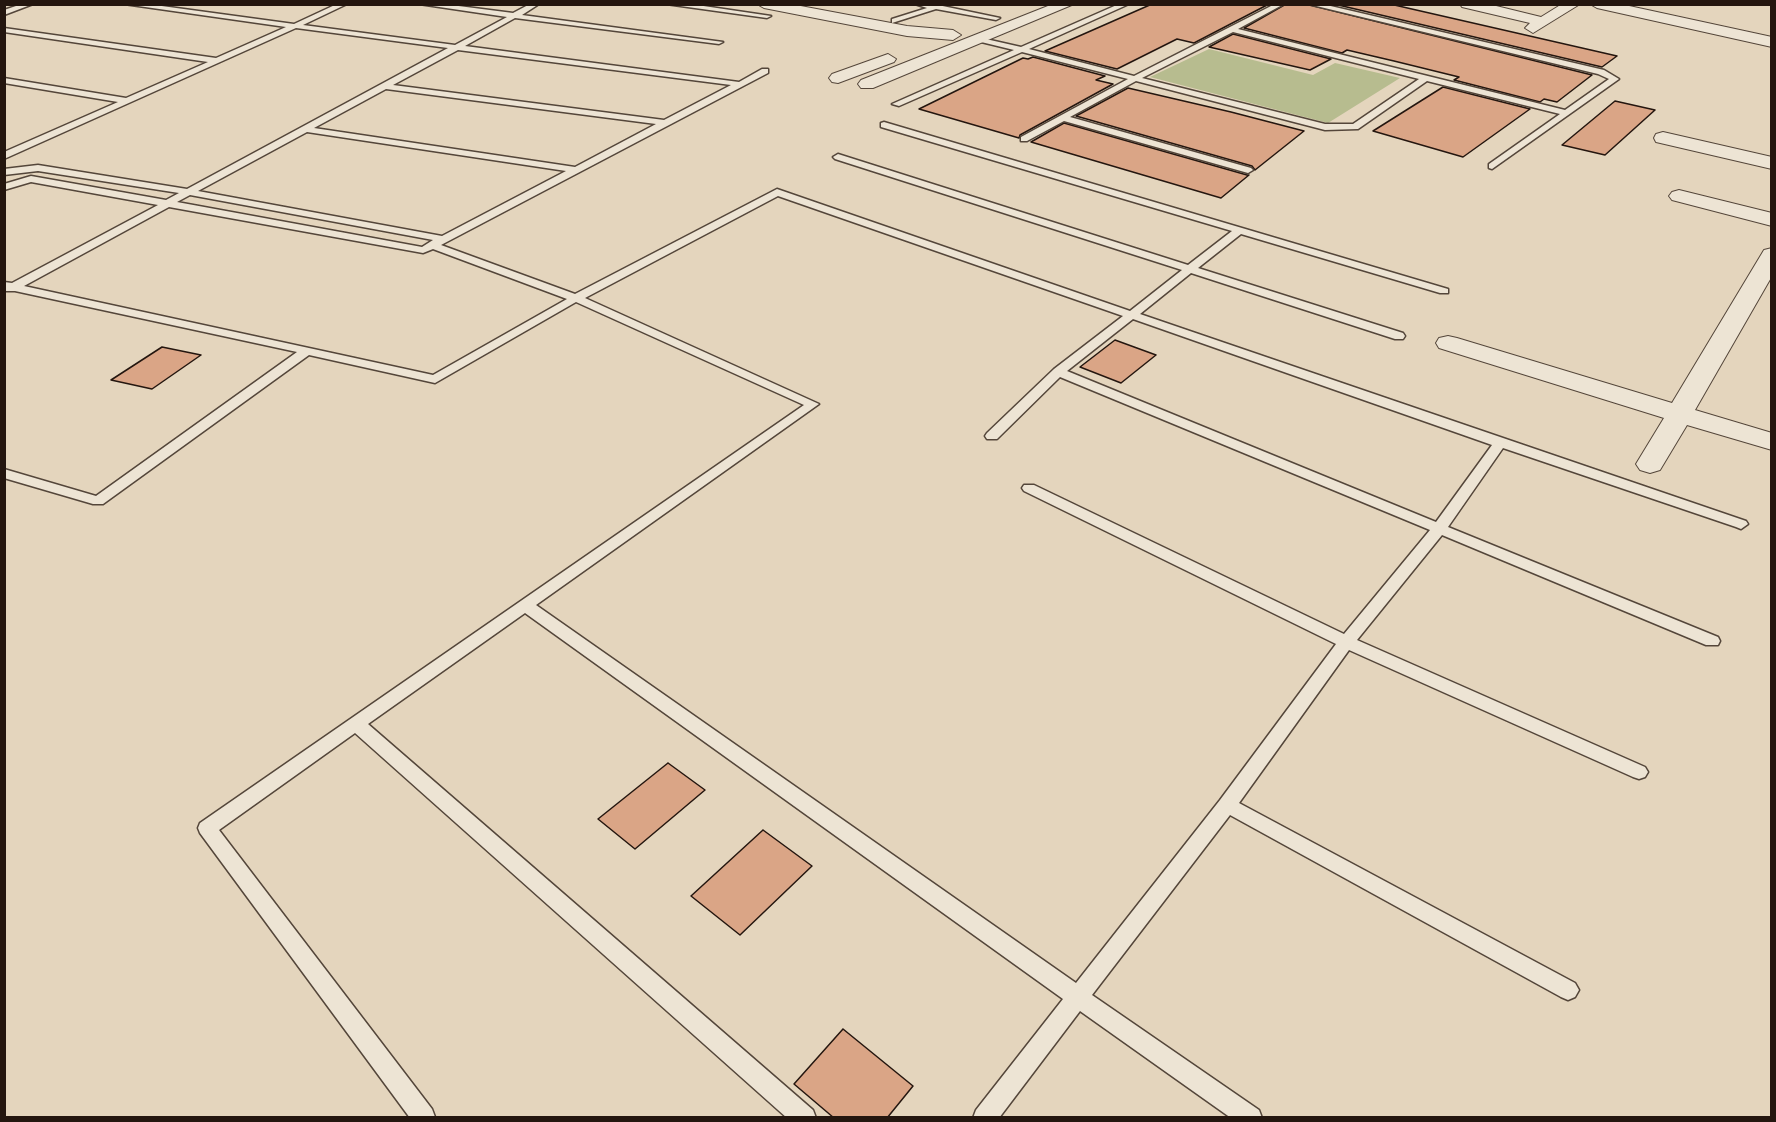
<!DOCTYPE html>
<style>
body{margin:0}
#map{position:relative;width:1776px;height:1122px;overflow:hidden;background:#e4d5bd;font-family:"Old Standard TT",serif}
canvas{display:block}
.frame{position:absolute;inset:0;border:6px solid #24160f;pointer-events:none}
</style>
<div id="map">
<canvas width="1776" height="1122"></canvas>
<div class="frame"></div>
</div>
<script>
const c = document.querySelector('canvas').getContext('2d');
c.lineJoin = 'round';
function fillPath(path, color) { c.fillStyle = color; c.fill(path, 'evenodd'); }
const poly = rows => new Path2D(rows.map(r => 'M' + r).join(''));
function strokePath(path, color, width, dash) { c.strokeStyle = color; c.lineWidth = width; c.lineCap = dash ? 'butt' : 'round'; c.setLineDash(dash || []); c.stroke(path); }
const green = poly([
 [1209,49,1313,75,1335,63,1400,78,1328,123,1150,77]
]);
const building = poly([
 [1152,4,1269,4,1194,43,1177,39,1117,69,1045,51,1152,4],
 [1286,4,1306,4,1592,75,1557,102,1544,99,1540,102,1454,80,1459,77,1394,61,1347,50,1342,53,1244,28,1286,4],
 [1334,4,1390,4,1617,56,1602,67,1334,4],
 [1233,34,1331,59,1310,70,1209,47,1233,34],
 [1033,57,1105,76,1096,80,1113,84,1020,135,1019,138,919,109,1023,58,1028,59,1033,57],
 [1443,87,1530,109,1463,157,1373,131,1443,87],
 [1128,88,1231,112,1304,131,1255,170,1252,166,1076,116,1128,88],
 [1615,101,1655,110,1605,155,1562,145,1615,101],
 [1064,123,1247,175,1249,175,1221,198,1031,142,1064,123],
 [1115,340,1156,355,1121,383,1080,367,1115,340],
 [162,347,201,355,152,389,111,380,162,347],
 [668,763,705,790,635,849,598,819,668,763],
 [763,830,812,866,740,935,691,896,763,830],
 [843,1029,913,1086,887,1118,834,1118,794,1084,843,1029]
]);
const service = poly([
 [22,4,33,4,4,15,4,10,22,4],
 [124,4,147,4,294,24,337,4,347,4,303,25,455,45,507,17,419,4,443,4,513,13,530,4,539,4,522,15,723,42,719,44,515,18,465,46,739,82,762,69,768,69,768,73,441,245,575,294,777,189,1130,311,1182,270,835,159,833,157,838,154,1188,265,1232,231,881,127,881,123,884,122,1448,289,1448,293,1440,293,1241,234,1198,268,1403,333,1405,336,1403,339,1395,339,1191,273,1140,314,1746,521,1748,524,1741,529,1736,527,1503,448,1448,527,1718,637,1720,641,1718,645,1706,645,1442,535,1357,640,1645,767,1648,772,1645,777,1639,779,1633,777,1349,650,1239,803,1575,983,1579,990,1575,997,1568,1000,1561,997,1230,815,1092,995,1259,1110,1262,1118,1231,1118,1080,1011,999,1118,973,1118,976,1110,1063,999,525,613,368,724,813,1110,816,1118,787,1118,355,733,219,830,432,1109,435,1117,410,1118,200,833,198,828,200,823,804,405,576,302,435,383,309,355,103,504,93,504,4,478,4,469,96,496,297,352,15,291,6,291,4,282,12,283,158,205,31,182,4,190,4,184,31,176,166,200,179,193,38,171,4,175,4,169,38,165,187,189,448,48,296,28,4,159,4,152,118,102,4,83,4,78,126,98,208,62,4,32,4,28,216,58,286,27,124,4],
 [458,50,731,85,664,120,393,85,458,50],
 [386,89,656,124,575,167,314,128,386,89],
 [307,132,566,171,442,236,198,191,307,132],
 [190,195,433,240,422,247,177,202,190,195],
 [778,196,1123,316,1054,369,987,433,985,436,987,439,997,439,1060,377,1430,530,1344,634,1034,485,1024,485,1022,488,1024,491,1336,644,1220,800,1076,983,536,605,819,404,585,298,778,196],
 [169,207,423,253,433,249,567,299,433,375,24,286,169,207],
 [1133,319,1492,445,1436,522,1067,371,1133,319],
 [666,4,690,4,771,16,767,18,666,4],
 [915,4,933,4,1000,18,996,20,936,9,892,23,892,19,927,8,915,4],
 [1119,4,1129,4,1029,49,1134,76,1275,4,1284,4,1238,29,1565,110,1609,79,1598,74,1308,4,1322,4,1604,70,1619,79,1492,169,1489,168,1489,164,1560,114,1427,81,1358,129,1325,130,1136,81,1070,117,1251,168,1253,170,1248,173,1064,121,1027,141,1021,141,1021,137,1128,79,1022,52,899,106,892,104,1014,50,977,41,977,37,1021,47,1119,4],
 [1233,32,1419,79,1353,124,1325,124,1142,78,1233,32]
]);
const minor = poly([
 [757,4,790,4,907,26,953,30,961,35,953,40,907,36,764,8,757,4],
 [1053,4,1074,4,873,88,861,88,858,84,861,80,1053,4],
 [1460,4,1488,4,1541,17,1562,4,1580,4,1533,33,1525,28,1530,23,1462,7,1460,4],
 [1590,4,1620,4,1772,37,1772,47,1597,8,1590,4],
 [888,54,896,59,894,62,838,83,832,82,829,78,832,74,888,54],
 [1663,132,1772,157,1772,169,1656,142,1654,138,1656,134,1663,132],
 [1679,190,1772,213,1772,226,1672,200,1669,196,1672,192,1679,190],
 [1772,248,1772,276,1695,410,1772,433,1772,450,1687,425,1660,470,1650,473,1640,470,1636,464,1664,418,1439,348,1436,343,1439,338,1448,336,1457,338,1672,403,1761,255,1764,250,1772,248]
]);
fillPath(green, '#b7bc8f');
fillPath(building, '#daa586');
strokePath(building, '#24160f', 1.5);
strokePath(service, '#54463a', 3);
strokePath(minor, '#54463a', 2);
fillPath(service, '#ede4d4');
fillPath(minor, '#ede4d4');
</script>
